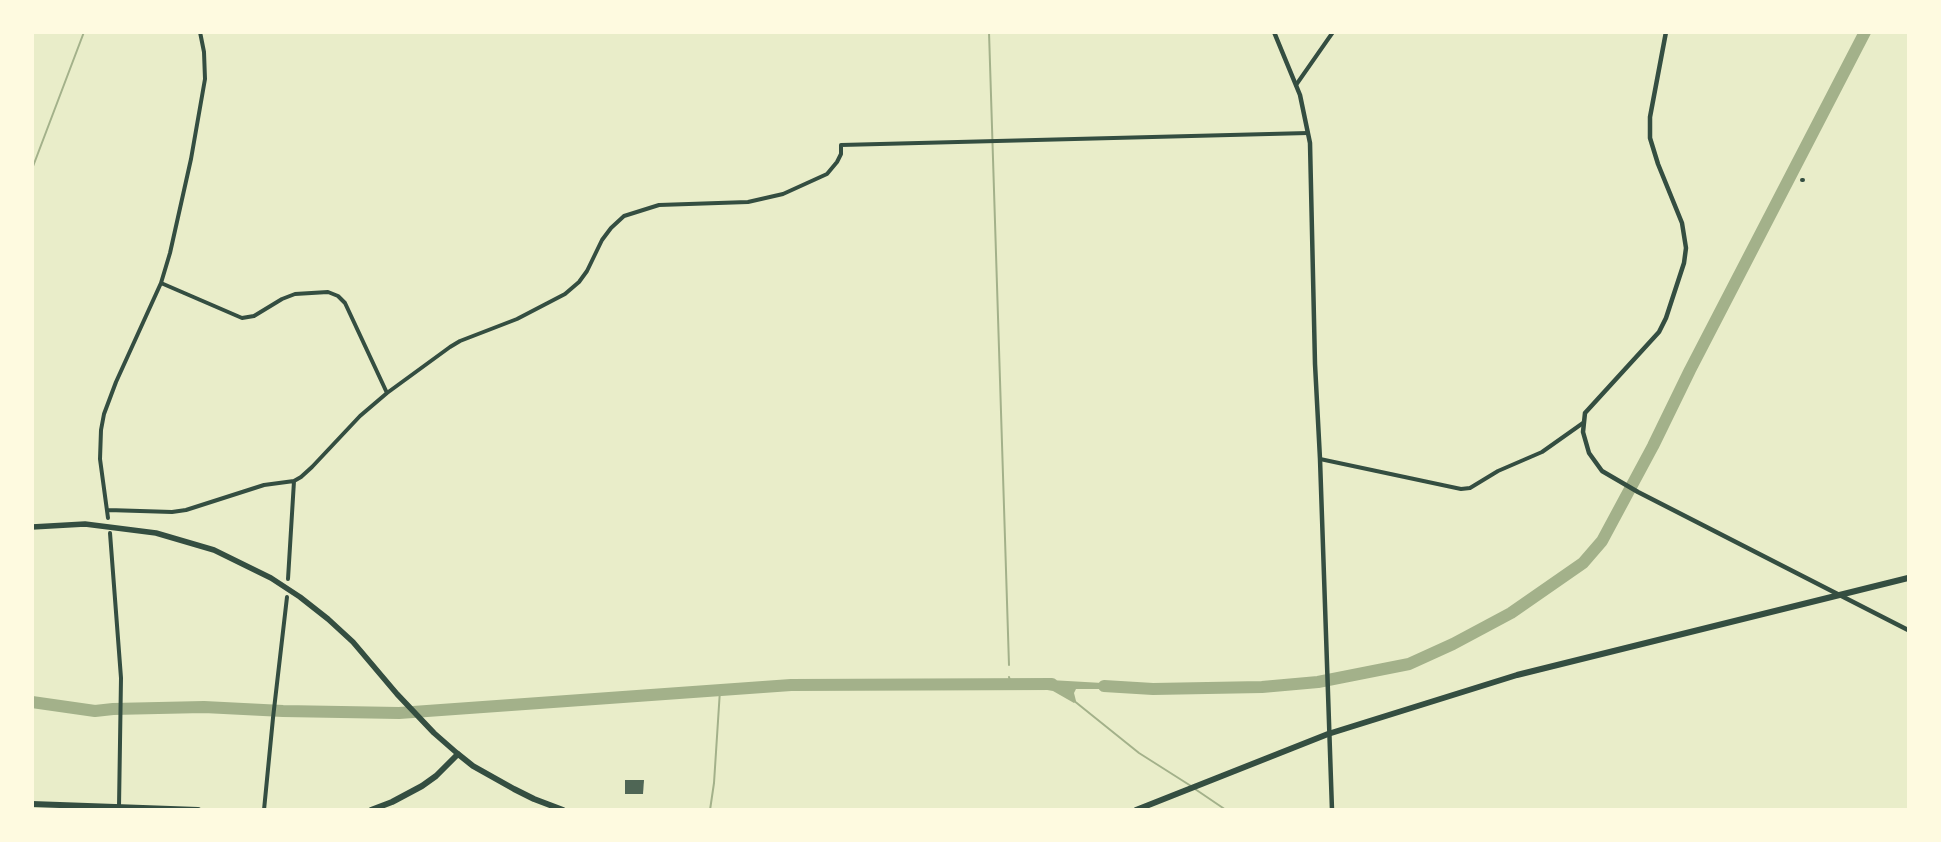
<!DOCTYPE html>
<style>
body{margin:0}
#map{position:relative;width:1941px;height:842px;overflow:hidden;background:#e9edc9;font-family:Rubik,sans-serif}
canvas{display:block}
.frame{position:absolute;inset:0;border:34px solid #fefae0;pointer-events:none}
</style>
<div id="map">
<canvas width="1941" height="842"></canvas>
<div class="frame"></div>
</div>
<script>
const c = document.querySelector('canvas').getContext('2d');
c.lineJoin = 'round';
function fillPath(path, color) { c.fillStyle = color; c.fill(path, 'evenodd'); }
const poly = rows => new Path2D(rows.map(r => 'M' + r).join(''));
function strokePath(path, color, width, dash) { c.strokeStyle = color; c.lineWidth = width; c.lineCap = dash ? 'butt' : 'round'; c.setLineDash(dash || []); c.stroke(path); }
const water = poly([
 [1037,679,1050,680,1120,684,1120,689,1076,689,1074,693,1076,701,1074,703,1053,691,1036,688]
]);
const stream = poly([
 [989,32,1009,665],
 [32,169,84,32],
 [1009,677,1011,684],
 [1073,700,1139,753,1191,786],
 [1195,789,1226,810],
 [710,810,714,783,720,690]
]);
const river = poly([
 [1104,686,1153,689,1262,687,1318,682,1409,664,1453,644,1511,613,1583,563,1602,541,1653,446,1690,370,1865,32],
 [32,702,95,711,113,709,204,707,283,711,399,713,791,685,1052,684]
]);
const building = poly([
 [625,780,644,780,643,794,625,794]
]);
const minor = poly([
 [1296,85,1333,32],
 [1802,180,1803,180],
 [161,283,242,318,254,316,282,299,295,294,328,292,338,296,345,303,387,393],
 [1320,459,1461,489,1470,488,1498,471,1542,452,1583,423],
 [108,510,172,512,186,510,264,485,294,481,301,477,312,467,360,416,387,393,450,347,460,341,517,319,565,294,579,282,587,271,602,240,611,228,624,216,659,205,748,202,783,194,827,174,837,162,841,154,841,145,1308,133],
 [108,518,100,459,101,430,104,414,116,382,161,283,170,253,191,159,205,79,204,52,200,32],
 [110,533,121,678,119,807],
 [288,579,294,481],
 [264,810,273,718,287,597]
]);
const tertiary = poly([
 [1274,32,1300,95,1310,143,1315,364,1320,459,1332,810],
 [1666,32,1650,117,1650,138,1658,164,1682,223,1686,248,1684,263,1666,318,1659,332,1585,413,1583,432,1589,453,1602,471,1638,492,1908,630]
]);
const primary = poly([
 [32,527,85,524,156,533,214,550,271,578,300,597,328,619,353,642,397,694,434,733,458,754]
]);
const trunk = poly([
 [32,804,198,810],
 [371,810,392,802,422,786,436,776,458,754,473,766,514,789,534,799,563,810],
 [1136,810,1328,734,1517,675,1908,578]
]);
fillPath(water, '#a3b18a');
strokePath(stream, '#a3b18a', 2);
strokePath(river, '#a3b18a', 12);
fillPath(building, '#4f6655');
strokePath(minor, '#344e41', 4);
strokePath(tertiary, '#344e41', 4.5);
strokePath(primary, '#344e41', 5.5);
strokePath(trunk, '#344e41', 6);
</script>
